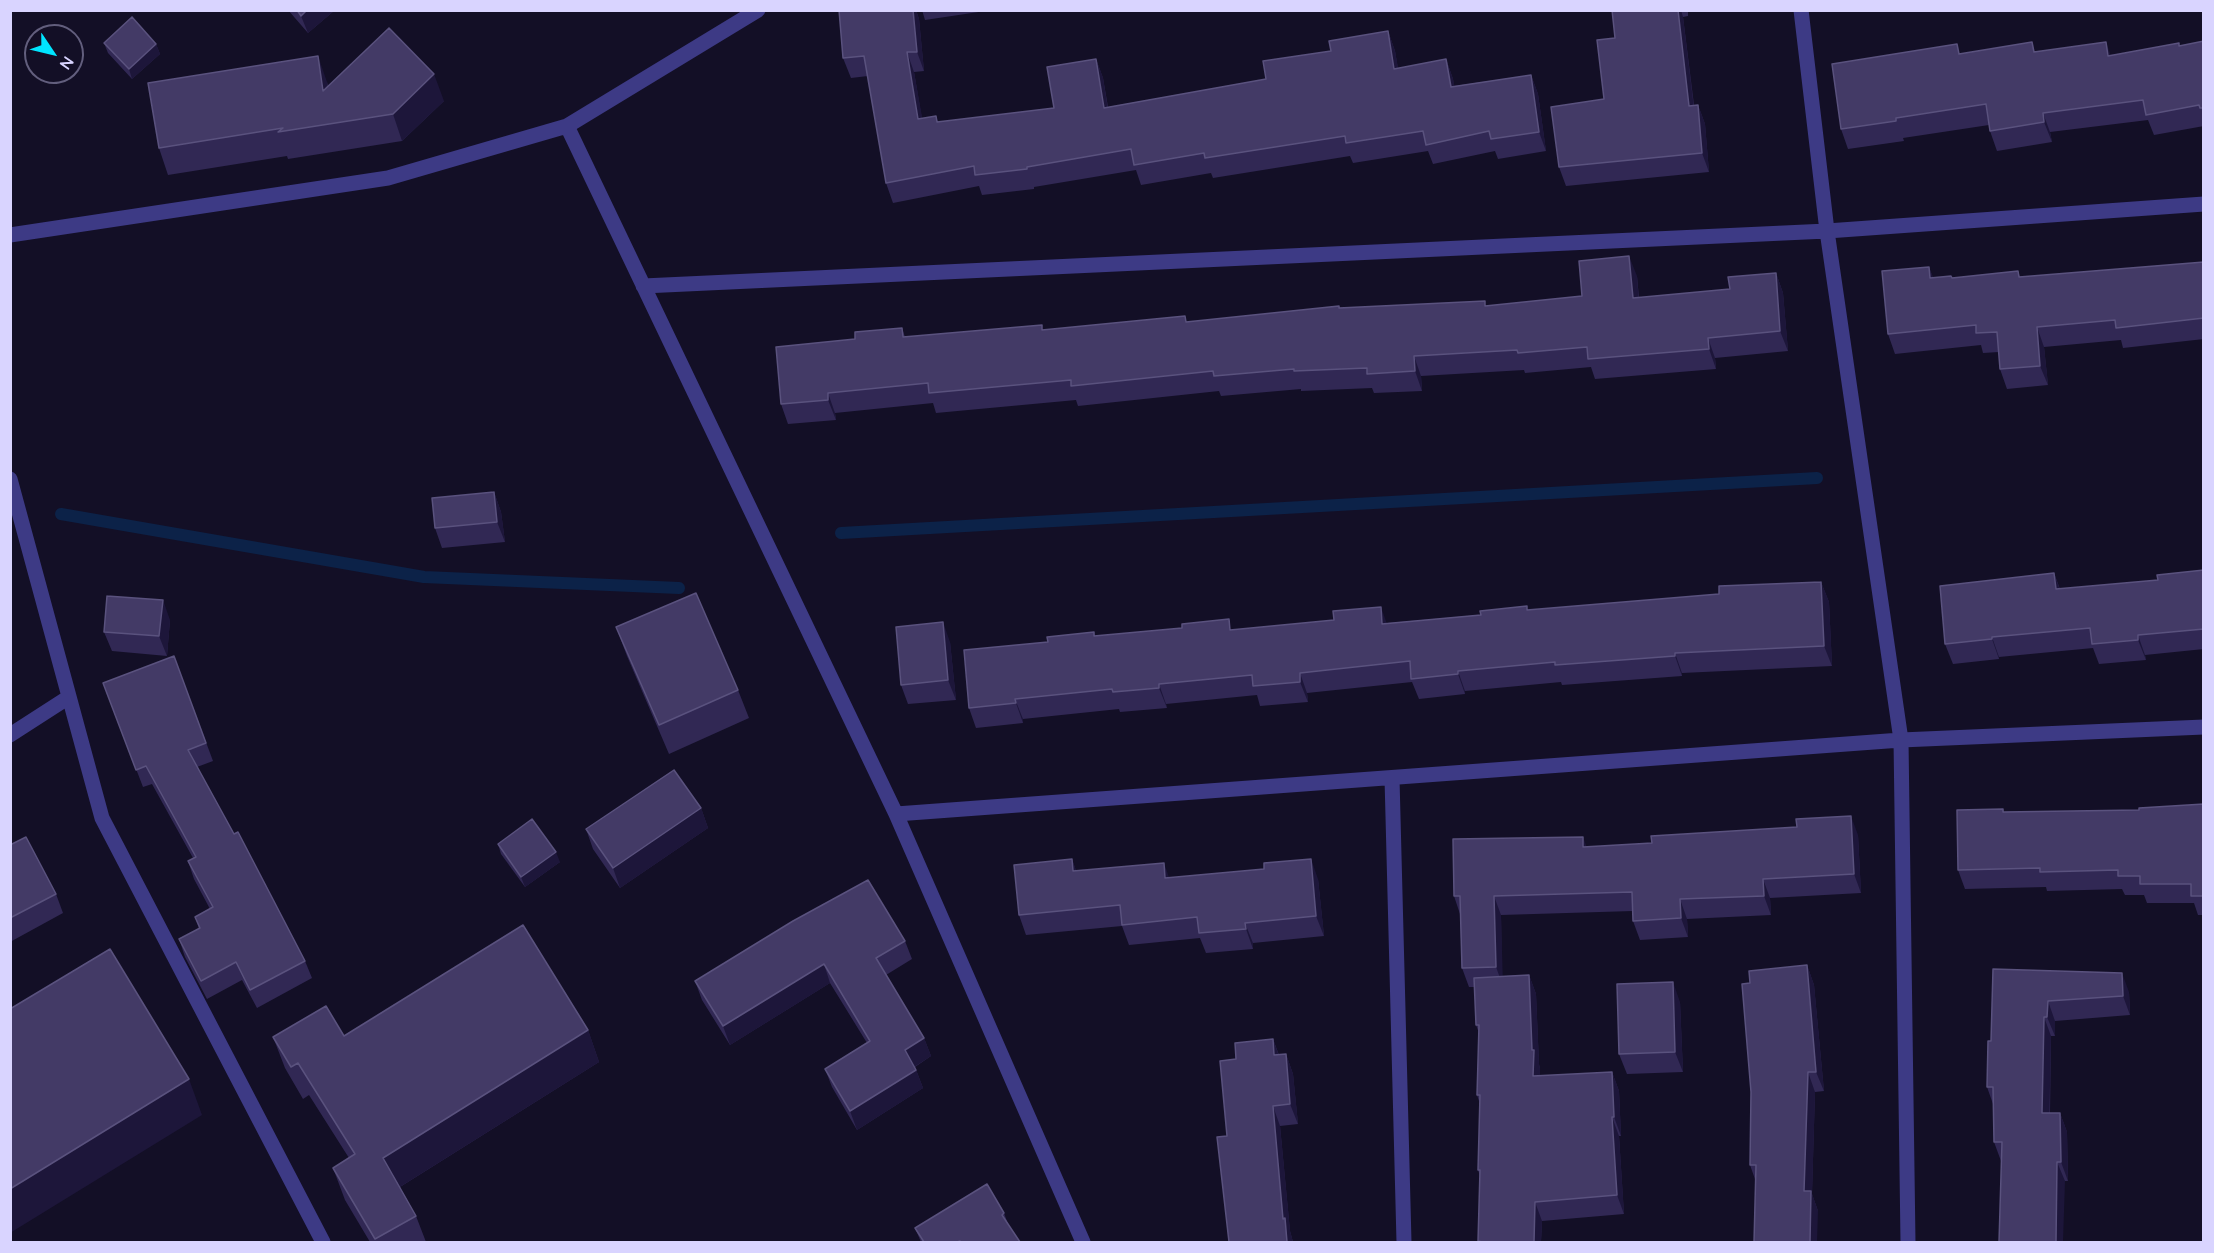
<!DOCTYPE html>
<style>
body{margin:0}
#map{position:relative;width:2214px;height:1253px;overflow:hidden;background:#130f26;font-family:Quicksand,sans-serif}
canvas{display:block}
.frame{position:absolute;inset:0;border:12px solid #d9d4ff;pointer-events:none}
.north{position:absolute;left:24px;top:24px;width:60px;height:60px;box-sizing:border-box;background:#130f26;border:2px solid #625e7d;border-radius:50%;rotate:125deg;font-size:16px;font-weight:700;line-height:24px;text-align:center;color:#d9d4ff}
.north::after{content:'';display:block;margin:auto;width:21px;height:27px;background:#00e5ff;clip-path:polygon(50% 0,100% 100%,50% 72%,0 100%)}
</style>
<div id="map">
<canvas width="2214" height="1253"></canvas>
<div class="frame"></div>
<div class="north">N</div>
</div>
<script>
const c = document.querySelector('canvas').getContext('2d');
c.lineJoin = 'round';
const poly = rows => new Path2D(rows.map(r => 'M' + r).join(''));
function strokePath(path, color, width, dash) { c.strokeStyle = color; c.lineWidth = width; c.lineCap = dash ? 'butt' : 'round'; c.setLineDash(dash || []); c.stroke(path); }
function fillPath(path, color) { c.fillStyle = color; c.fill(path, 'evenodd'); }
const stream = poly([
 [61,514,424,577,679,588],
 [841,533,1817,478]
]);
const street = poly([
 [1801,10,1827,231,1901,740,1908,1242],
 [567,126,896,814,1083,1242],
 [10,235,388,178,567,126,758,10],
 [643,286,1827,231,2204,204],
 [10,479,102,818,323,1242],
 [10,735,69,697],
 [1392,778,1404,1242],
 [896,814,1901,740,2204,727]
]);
const wall = poly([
 [288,10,335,10,308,33],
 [839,10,916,10,919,19,924,71,914,72,922,119,936,116,938,122,1054,108,1096,59,1103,78,1108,107,1266,79,1331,51,1388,31,1395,51,1398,69,1446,59,1453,79,1454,86,1531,75,1538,94,1546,151,1498,159,1495,151,1433,164,1428,151,1353,163,1350,156,1213,178,1211,173,1141,185,1136,170,1034,187,1034,189,982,195,979,186,893,203,886,183,868,76,851,78,843,58],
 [922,10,992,10,925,20],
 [1612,10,1688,10,1688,16,1683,17,1694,105,1698,105,1705,124,1709,172,1566,186,1559,167,1604,99,1615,38],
 [2204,41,2204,126,2154,135,2148,120,2050,132,2052,142,1997,151,1990,131,1989,125,1903,138,1904,141,1848,149,1841,129,1961,54,2036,51,2111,55,2180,46],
 [104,43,156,44,160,54,132,79,108,53],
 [327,82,328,86,444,101,402,141,288,159,287,156,168,175,159,148],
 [2204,262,2204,339,2123,348,2121,340,2044,347,2048,385,2007,389,2000,369,1999,352,1983,353,1981,345,1895,354,1888,334,1929,267,1933,278,1952,278,2018,271,2020,277],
 [1776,273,1783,293,1788,351,1715,358,1716,369,1595,379,1591,367,1525,373,1524,370,1421,376,1422,391,1374,393,1372,388,1301,391,1301,389,1221,396,1219,391,1078,406,1076,400,936,413,933,403,835,413,836,420,788,424,781,404,855,339,902,328,905,337,1187,322,1339,306,1340,308,1486,306,1582,296,1637,276,1639,298,1730,289],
 [494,492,501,512,505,542,442,548,435,528],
 [2204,570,2204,649,2145,655,2146,660,2099,664,2093,648,1999,657,1999,659,1953,664,1945,644,2054,573,2060,589,2158,580],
 [1821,582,1829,602,1832,666,1682,673,1682,676,1562,685,1561,682,1465,691,1465,694,1419,699,1412,682,1307,693,1308,702,1260,706,1257,695,1166,704,1167,708,1120,712,1119,709,1023,719,1023,723,976,728,969,708,1048,642,1094,632,1095,636,1387,623,1719,594],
 [170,620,167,656,112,651,104,632],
 [616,627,738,690,749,718,669,754,627,656],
 [950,642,956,700,908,704,901,685],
 [174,656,213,761,197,767,305,961,312,978,257,1008,242,980,207,999,185,957,179,939,199,929,195,917,210,909,194,879,188,861,193,858,152,784,143,787,103,683],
 [2204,804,2204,915,2198,915,2194,903,2147,903,2144,895,2125,895,2122,889,2047,891,2046,887,1965,889,1958,870,2003,809,2004,812,2139,810],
 [701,808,708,828,620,888,593,849,586,829],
 [1858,835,1861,893,1770,898,1771,915,1687,919,1688,937,1640,940,1633,921,1633,911,1501,915,1502,976,1529,975,1536,994,1539,1064,1540,1069,1540,1076,1612,1072,1619,1091,1621,1136,1619,1136,1624,1214,1542,1221,1541,1242,1478,1242,1480,1176,1478,1170,1480,1104,1477,1095,1479,1033,1476,1025,1475,987,1469,987,1462,968,1460,914,1454,896,1586,847],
 [498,844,560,862,525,887,501,854],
 [10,845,56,894,63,913,10,942],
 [1072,859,1076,871,1169,878,1318,879,1324,936,1253,943,1253,949,1206,953,1200,938,1129,945,1122,926,1026,935,1019,915],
 [905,941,912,959,886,975,924,1038,931,1056,915,1067,923,1088,857,1130,832,1087,825,1069,867,1043,830,983,730,1045,702,1000,695,981],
 [1807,965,1814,985,1824,1091,1815,1092,1812,1194,1818,1211,1756,1182,1750,1165,1751,1092,1750,983],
 [1993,969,2129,992,2130,1015,2055,1021,2055,1036,2051,1036,2050,1113,2060,1113,2067,1132,2068,1181,2065,1181,2001,1161,1994,1142,1993,1104,1987,1087,1991,1041],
 [1680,1002,1683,1072,1627,1074,1619,1054],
 [588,1030,599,1062,400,1187,416,1216,426,1242,370,1242,345,1200,333,1168,349,1158,309,1095,303,1099,285,1068,273,1037,344,1036],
 [1273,1039,1279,1055,1286,1054,1293,1074,1298,1124,1280,1126,1290,1231,1293,1242,1229,1242,1227,1136,1236,1059],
 [1004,1213,1008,1224,1020,1242,921,1242,915,1228]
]);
const shadedWall = poly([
 [307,10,335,10,308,33,301,16],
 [913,10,916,10,919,19,924,71,917,52],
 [1678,10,1681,10,1683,17,1696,125,1689,106],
 [1388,31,1395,51,1402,89,1394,69],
 [2106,42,2113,62,2108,56],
 [156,44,160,54,132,79,129,69],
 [907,52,914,72,926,139,918,119],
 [318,56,327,82,332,117,323,91],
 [1096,59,1103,78,1111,128,1104,108],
 [1446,59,1453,79,1459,107,1451,87],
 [434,74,444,101,402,141,393,114],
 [1531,75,1538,94,1546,151,1539,132],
 [1698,105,1705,124,1709,172,1702,153],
 [2043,113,2050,132,2052,142,2044,122],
 [1629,256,1637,276,1640,318,1633,298],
 [1929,267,1937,287,1930,278],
 [1776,273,1783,293,1788,351,1780,331],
 [2037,327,2044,347,2048,385,2040,366],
 [1708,338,1715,358,1716,369,1709,349],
 [1414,356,1421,376,1422,391,1415,371],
 [828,393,835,413,836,420,828,400],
 [494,492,501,512,505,542,497,522],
 [2054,573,2061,593,2056,589],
 [1821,582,1829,602,1832,666,1824,646],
 [163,600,170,620,167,656,159,636],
 [1381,607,1388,627,1382,624],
 [943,622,950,642,956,700,948,680],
 [2138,635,2145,655,2146,660,2138,640],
 [1992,637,1999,657,1999,659,1992,639],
 [1675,653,1682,673,1682,676,1675,656],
 [1458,671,1465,691,1465,694,1458,674],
 [1300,673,1307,693,1308,702,1300,682],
 [1159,684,1166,704,1167,708,1159,688],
 [1015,699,1023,719,1023,723,1016,703],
 [701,808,708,828,620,888,613,868],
 [1851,816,1858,835,1861,893,1854,874],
 [1583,837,1590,856,1583,847],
 [556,852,560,862,525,887,521,877],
 [1072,859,1079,879,1073,871],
 [1311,859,1318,879,1324,936,1316,916],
 [1164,863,1171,883,1165,878],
 [1763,879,1770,898,1771,915,1764,896],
 [1494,896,1501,915,1503,986,1496,967],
 [1680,899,1687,919,1688,937,1681,918],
 [1245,923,1253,943,1253,949,1246,929],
 [824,964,830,983,730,1045,723,1026],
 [1807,965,1814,985,1824,1091,1816,1072],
 [2122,973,2129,992,2130,1015,2123,996],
 [1529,975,1536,994,1539,1064,1540,1069,1540,1095,1533,1076],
 [1673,982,1680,1002,1683,1072,1675,1052],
 [2048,1001,2055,1021,2055,1036,2047,1017],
 [2044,1017,2051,1036,2049,1133,2042,1113],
 [588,1030,599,1062,395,1190,383,1158],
 [924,1038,931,1056,911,1069,905,1050],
 [1273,1039,1280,1059,1274,1055],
 [1286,1054,1293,1074,1298,1124,1290,1104],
 [916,1070,923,1088,857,1130,850,1111],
 [1612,1072,1619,1091,1621,1136,1614,1117],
 [1808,1072,1815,1092,1812,1194,1818,1211,1817,1242,1810,1242,1804,1191],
 [189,1079,202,1115,10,1233,10,1189],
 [1273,1106,1280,1126,1290,1231,1293,1242,1287,1242,1283,1219],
 [2060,1113,2067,1132,2068,1181,2061,1162],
 [1612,1117,1619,1136,1624,1214,1617,1195],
 [2057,1162,2065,1181,2063,1242,2056,1242],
 [1535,1202,1542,1221,1541,1242,1534,1242]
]);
const building = poly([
 [297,10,307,10,301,16,297,10],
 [839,10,913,10,917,52,907,52,918,119,936,116,937,122,1054,108,1047,67,1096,59,1104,108,1266,79,1263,61,1331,51,1329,41,1388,31,1394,69,1446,59,1451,87,1531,75,1539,132,1491,139,1489,131,1426,145,1423,131,1346,143,1345,136,1205,158,1204,153,1134,165,1131,149,1027,167,1027,169,975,175,974,166,886,183,864,56,843,58,839,10],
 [1612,10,1678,10,1689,106,1698,105,1702,153,1559,167,1551,107,1604,99,1597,40,1615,38,1612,10],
 [132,17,156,44,129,69,104,43,132,17],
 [389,28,434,74,393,114,278,132,283,128,159,148,148,83,318,56,323,91,389,28],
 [2204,41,2204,108,2200,108,2199,105,2146,115,2143,100,2043,113,2044,122,1990,131,1986,104,1896,118,1896,121,1841,129,1832,64,1957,44,1959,54,2032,42,2034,52,2106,42,2108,56,2179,43,2179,46,2204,41],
 [1629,256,1633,298,1730,289,1728,277,1776,273,1780,331,1708,338,1709,349,1588,359,1587,347,1518,353,1517,350,1414,356,1415,371,1367,374,1367,368,1294,371,1294,369,1214,376,1213,371,1071,386,1071,380,929,393,928,383,828,393,828,400,781,404,776,347,855,339,855,332,902,328,903,337,1042,325,1042,330,1185,316,1186,322,1339,306,1339,308,1485,301,1485,306,1582,296,1579,261,1629,256],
 [2204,262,2204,318,2116,328,2115,320,2037,327,2040,366,2000,369,1997,332,1976,333,1976,325,1888,334,1882,271,1929,267,1930,278,1951,276,1952,278,2018,271,2019,277,2204,262],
 [494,492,497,522,435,528,432,498,494,492],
 [2204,570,2204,629,2138,635,2138,640,2092,644,2090,628,1992,637,1992,639,1945,644,1940,586,2054,573,2056,589,2158,580,2157,575,2204,570],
 [1821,582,1824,646,1675,653,1675,656,1555,665,1555,662,1458,671,1458,674,1411,679,1410,661,1300,673,1300,682,1253,686,1252,675,1159,684,1159,688,1113,692,1112,689,1015,699,1016,703,969,708,964,650,1048,642,1047,637,1094,632,1094,636,1182,628,1182,624,1229,619,1230,630,1334,620,1333,611,1381,607,1382,624,1481,615,1480,611,1527,606,1527,610,1719,594,1719,586,1821,582],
 [696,593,738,690,659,725,616,627,696,593],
 [107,596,163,600,159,636,104,632,107,596],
 [943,622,948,680,901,685,896,627,943,622],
 [174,656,206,743,188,750,234,834,238,832,305,961,250,990,236,962,201,981,179,939,200,928,195,917,213,907,188,861,196,857,146,766,136,770,103,683,174,656],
 [674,770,701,808,613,868,586,829,674,770],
 [2204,804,2204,896,2191,896,2191,884,2140,884,2140,876,2118,876,2118,870,2040,872,2040,868,1958,870,1957,810,2003,809,2003,812,2139,810,2139,808,2204,804],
 [1851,816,1854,874,1763,879,1764,896,1680,899,1681,918,1633,921,1632,892,1494,896,1496,967,1462,968,1460,896,1454,896,1453,839,1583,837,1583,847,1652,843,1651,836,1797,827,1796,819,1851,816],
 [532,819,556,852,521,877,498,844,532,819],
 [26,837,56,894,10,918,10,845,26,837],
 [1072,859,1073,871,1164,863,1165,878,1264,869,1264,863,1311,859,1316,916,1245,923,1246,929,1199,933,1197,917,1122,925,1120,905,1019,915,1014,865,1072,859],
 [868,880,905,941,876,958,924,1038,905,1050,916,1070,850,1111,825,1069,870,1041,824,964,723,1026,695,981,793,921,868,880],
 [523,925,588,1030,383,1158,416,1216,375,1239,333,1168,355,1154,298,1063,291,1067,273,1037,326,1006,344,1036,523,925],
 [110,949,189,1079,10,1189,10,1009,110,949],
 [1807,965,1816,1072,1808,1072,1804,1191,1811,1191,1810,1242,1754,1242,1756,1165,1750,1165,1751,1092,1742,984,1750,983,1749,971,1807,965],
 [1993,969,2122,973,2123,996,2048,1001,2047,1017,2044,1017,2042,1113,2060,1113,2061,1162,2057,1162,2056,1242,1999,1242,2002,1142,1994,1142,1993,1087,1987,1087,1988,1041,1991,1041,1993,969],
 [1529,975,1532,1050,1534,1050,1533,1076,1612,1072,1614,1117,1612,1117,1617,1195,1535,1202,1534,1242,1482,1242,1478,1241,1480,1170,1478,1170,1480,1095,1477,1095,1479,1025,1476,1025,1474,978,1529,975],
 [1673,982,1675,1052,1619,1054,1617,984,1673,982],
 [1273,1039,1274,1055,1286,1054,1290,1104,1273,1106,1283,1219,1285,1218,1287,1242,1229,1242,1217,1137,1227,1136,1220,1061,1236,1059,1235,1043,1273,1039],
 [987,1184,1004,1213,1002,1215,1020,1242,961,1242,960,1241,957,1242,924,1242,915,1228,987,1184]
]);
strokePath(stream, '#0c2248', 12);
strokePath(street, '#3d3a85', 15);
fillPath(wall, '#312854');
fillPath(shadedWall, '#1d163a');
fillPath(building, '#433a66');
strokePath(building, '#5a527e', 1.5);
</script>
